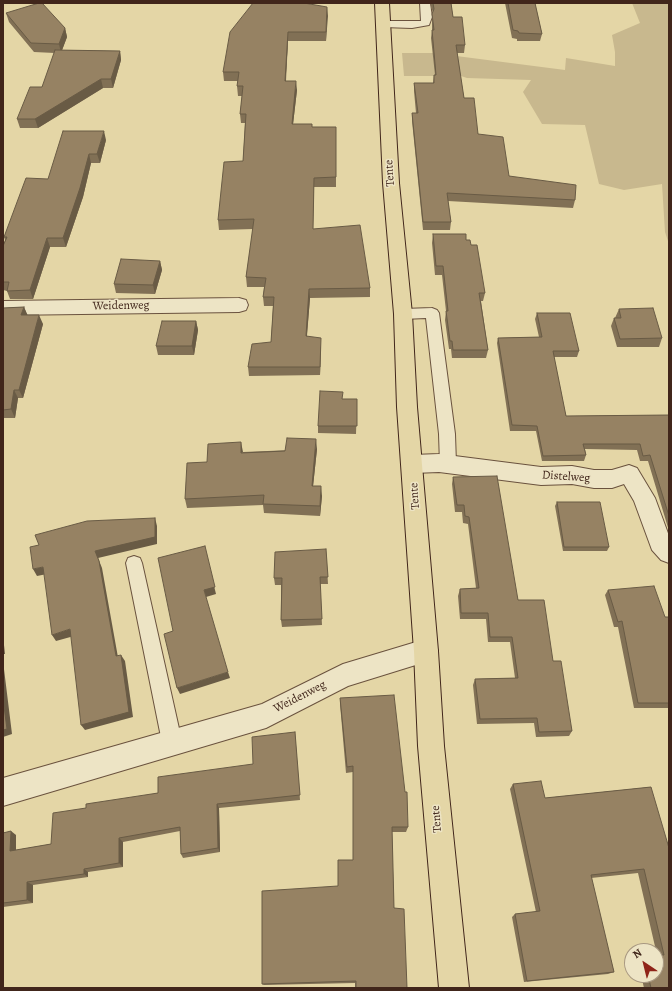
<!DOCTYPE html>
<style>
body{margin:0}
#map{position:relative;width:672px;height:991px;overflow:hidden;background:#e4d6a6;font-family:Alegreya,serif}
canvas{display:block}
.frame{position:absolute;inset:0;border:4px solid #41261b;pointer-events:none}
.north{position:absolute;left:624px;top:943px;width:40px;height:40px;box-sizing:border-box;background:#ede4c5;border:1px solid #a89881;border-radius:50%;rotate:325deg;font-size:11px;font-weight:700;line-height:16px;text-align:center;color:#41261b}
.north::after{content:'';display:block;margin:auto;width:14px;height:18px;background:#8f2418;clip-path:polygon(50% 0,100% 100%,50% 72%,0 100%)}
</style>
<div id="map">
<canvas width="672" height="991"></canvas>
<div class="frame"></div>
<div class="north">N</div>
</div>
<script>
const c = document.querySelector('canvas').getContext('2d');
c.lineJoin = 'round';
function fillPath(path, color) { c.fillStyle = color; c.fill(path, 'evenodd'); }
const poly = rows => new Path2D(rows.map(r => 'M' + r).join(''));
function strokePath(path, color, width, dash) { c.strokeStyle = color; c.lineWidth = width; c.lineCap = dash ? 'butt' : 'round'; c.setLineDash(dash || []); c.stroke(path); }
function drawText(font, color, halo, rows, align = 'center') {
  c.font = font + ' Alegreya,serif'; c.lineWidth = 3; c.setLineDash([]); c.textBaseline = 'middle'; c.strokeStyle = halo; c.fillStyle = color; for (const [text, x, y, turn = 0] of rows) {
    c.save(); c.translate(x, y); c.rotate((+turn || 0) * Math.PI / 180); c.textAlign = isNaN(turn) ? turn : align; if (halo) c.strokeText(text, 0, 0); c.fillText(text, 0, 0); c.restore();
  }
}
const green = poly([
 [632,3,669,3,669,244,665,232,662,184,624,190,599,184,585,125,542,124,523,92,531,80,467,78,461,76,404,76,402,53,433,53,565,70,566,58,615,66,615,52,612,35,640,23]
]);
const lane = poly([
 [420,3,430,3,432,17,429,25,412,28,383,27,378,24,383,21,421,21,420,3],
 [432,308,437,310,439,313,455,434,456,464,454,468,448,470,442,468,440,464,439,434,426,318,403,319,398,317,396,314,398,311,403,309,432,308],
 [134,556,140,558,142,563,182,742,179,749,172,752,165,749,162,742,126,563,128,558,134,556]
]);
const street = poly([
 [239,298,246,300,248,305,246,310,239,312,3,315,3,301,239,298],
 [439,454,541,467,572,466,594,470,612,470,629,465,637,468,655,498,669,536,669,563,661,560,652,550,634,501,624,484,612,488,594,488,572,484,541,485,439,472,413,473,405,470,402,464,405,458,413,455,439,454],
 [426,639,435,643,438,651,435,659,348,686,266,728,3,806,3,778,262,704,343,664,426,639]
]);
const primary = poly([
 [375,3,389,3,399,183,412,314,417,407,438,651,444,746,469,988,439,988,418,746,414,651,397,407,394,314,383,183,375,3]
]);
const wall = poly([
 [430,3,451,3,453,17,465,45,464,53,457,53,464,98,478,134,509,176,575,200,573,208,448,201,451,222,450,230,423,230,412,121,412,113,416,113,414,91,414,83,433,83,434,75,435,75,431,38,432,30,432,22,433,13],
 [505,3,535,3,542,34,540,41,517,41,517,39,512,38],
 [327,7,326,41,288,41,286,81,297,90,293,124,312,127,336,127,336,187,314,187,313,229,370,288,370,297,310,298,307,336,321,347,320,375,249,376,248,367,271,342,273,306,264,306,263,297,264,287,247,287,246,277,253,229,219,230,218,220,243,161,245,123,241,123,240,114,242,96,238,96,237,86,238,81,224,81,223,72],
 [6,13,65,28,67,37,62,50,120,51,121,60,113,88,103,88,38,128,20,128,17,119,42,87,55,53,34,52,9,22],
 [106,140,100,163,91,163,83,197,66,247,50,247,33,299,10,299,7,291,3,290,3,246,5,240,4,237,48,179],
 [433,234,466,240,471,245,485,293,483,301,481,301,488,350,486,358,452,358,451,349,449,349,445,320,446,311,442,275,435,275,432,243],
 [160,261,162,270,155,294,116,293,114,284],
 [24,307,27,315,43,324,23,398,18,398,15,418,3,418,3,308],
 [619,309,662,338,659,347,617,347,611,326,614,318,615,318],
 [537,313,579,351,577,357,554,357,566,416,669,415,669,531,648,461,640,461,637,450,585,449,586,455,584,461,542,461,536,431,510,431,497,343,498,338,539,337,535,319],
 [196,321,198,330,194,355,158,355,156,346],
 [342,399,357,399,356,434,318,433,318,426],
 [317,449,313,486,322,496,320,516,264,513,263,505,187,508,185,499,207,462,243,452],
 [453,477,518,600,553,661,572,731,569,736,536,737,534,723,477,724,473,685,475,679,515,678,510,642,488,642,486,619,460,619,458,596,460,589,476,588,468,524,463,523,462,512,455,512,452,484],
 [557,502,609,547,607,551,563,551,555,506],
 [326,549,328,584,320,584,322,625,282,627,281,620,281,585,275,585,274,578],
 [608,590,665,617,669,617,669,708,634,708,618,627,614,627,605,595],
 [340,698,408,827,406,832,392,832,394,908,407,988,355,988,355,983,264,985,262,984,338,886,353,860,353,772,346,773,340,704],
 [295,732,300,800,219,808,220,852,183,858,181,854,180,831,123,842,123,867,88,872,88,877,33,885,33,903,3,907,3,833,16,835,16,850,51,844,86,808,158,793,253,764],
 [513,784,545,798,651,787,669,988,644,988,641,975,656,975,657,955,638,873,591,878,614,972,608,974,524,982,512,917,515,914,536,912,510,789]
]);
const shadedWall = poly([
 [327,7,328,16,326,41,326,32],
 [65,28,67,37,61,53,59,44],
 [288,32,288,41,285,90,285,81],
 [120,51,121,60,113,88,111,79],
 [101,79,103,88,38,128,35,119],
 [296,81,297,90,292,133,292,124],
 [104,131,106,140,100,163,97,154],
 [89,154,91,163,83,197,66,247,63,238],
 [47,238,50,247,33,299,30,290],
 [160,261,162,270,155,294,153,285],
 [309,289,310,298,306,345,306,336],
 [24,307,28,316,21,315],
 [39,315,43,324,23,398,19,390],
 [196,321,198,330,194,355,192,346],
 [321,338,321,347,320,375,320,367],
 [14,390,18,398,15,418,11,409],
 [316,439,317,449,312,496,312,486],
 [241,442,243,452,241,453],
 [321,486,322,496,320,516,320,506],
 [155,518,157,526,157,544,98,558,102,568,119,663,116,656,95,551],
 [206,553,216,594,206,597,204,590],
 [43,567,47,574,37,576,33,569],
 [70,629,74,636,56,641,52,635],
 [3,636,5,654,3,654],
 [121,655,125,661,133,717,85,730,81,725],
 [3,661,12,734,3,737],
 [228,672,230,678,180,694,177,688],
 [217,804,219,808,220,852,218,848],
 [11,831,16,835,16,855,10,851],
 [119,838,123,842,123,867,119,863],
 [84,869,88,872,88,877,84,874],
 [27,882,33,885,33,903,27,900]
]);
const building = poly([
 [39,3,42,3,65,28,59,44,31,43,6,13,39,3],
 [253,3,304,3,327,7,326,32,288,32,285,81,296,81,292,124,312,124,312,127,336,127,336,177,314,178,313,229,360,225,370,288,309,289,306,336,321,338,320,367,248,367,252,344,271,342,274,297,263,297,266,278,246,277,254,219,218,220,224,162,243,161,246,114,240,114,243,86,237,86,239,72,223,72,230,32,253,3],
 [433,3,451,3,453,17,462,17,465,45,456,45,464,98,474,98,478,134,503,137,509,176,576,185,575,200,447,193,451,222,423,222,412,113,418,113,414,83,434,83,434,75,436,75,432,30,434,30,432,14,434,9,433,3],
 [508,3,535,3,542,34,519,33,518,31,513,30,508,3],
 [55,50,120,51,111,79,101,79,35,119,17,119,30,87,42,87,55,50],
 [63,131,104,131,97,154,89,154,80,188,63,238,47,238,30,290,7,291,9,282,3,282,3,246,7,237,4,237,26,178,48,179,63,131],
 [433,234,466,234,466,240,470,240,471,245,477,245,485,293,479,293,488,350,453,350,452,341,450,341,446,311,448,311,443,266,436,266,433,234],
 [121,259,160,261,153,285,114,284,121,259],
 [24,307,21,315,39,315,19,390,14,390,11,409,3,410,3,308,24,307],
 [653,308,662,338,620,339,614,318,621,318,619,309,653,308],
 [537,313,570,313,579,351,553,351,566,416,669,415,669,516,650,455,643,456,640,444,583,444,586,455,543,456,537,426,512,425,498,338,542,337,537,313],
 [162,321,196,321,192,346,156,346,162,321],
 [320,391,343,392,342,399,357,399,357,426,318,426,320,391],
 [287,438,316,439,312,486,321,486,320,506,263,504,264,495,185,499,187,463,207,462,208,444,241,442,241,453,285,451,287,438],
 [497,476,518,600,544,600,553,661,561,661,572,731,539,732,537,718,480,719,475,679,518,678,512,637,490,637,488,613,461,613,460,589,479,588,469,517,465,516,464,505,457,505,453,477,497,476],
 [557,502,600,502,609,547,564,547,557,502],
 [155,518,155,537,95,551,99,561,116,656,121,655,129,712,81,725,70,629,52,635,43,567,33,569,30,547,39,545,35,535,87,521,155,518],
 [205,546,215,587,204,590,228,672,177,688,164,634,173,631,158,558,205,546],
 [326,549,328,577,320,577,322,619,281,620,282,578,274,578,275,552,326,549],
 [654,586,665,617,669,617,669,703,638,703,622,621,618,622,608,590,654,586],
 [394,695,405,792,407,792,408,827,392,827,394,908,404,909,407,988,356,988,356,981,262,984,262,891,338,886,338,860,353,860,353,766,347,767,340,698,394,695],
 [3,699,7,729,3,730,3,699],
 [295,732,300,795,217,804,218,848,181,854,180,827,119,838,119,863,84,869,84,874,27,882,27,900,3,903,3,833,11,831,10,851,51,844,53,813,86,808,86,804,158,793,158,777,253,764,252,737,295,732],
 [541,781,545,798,651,787,669,848,669,988,651,988,648,975,656,975,656,955,664,955,644,869,591,875,614,972,527,981,515,914,540,911,513,784,541,781]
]);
const streetNames = [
 ["Tente",390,173,-94],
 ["Weidenweg",121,306,-1],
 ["Distelweg",566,477,4],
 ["Tente",415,496,-94],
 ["Weidenweg",300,697,-27],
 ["Tente",437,819,-95]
];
fillPath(green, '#c8b88e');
strokePath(lane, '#6a523e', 2);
strokePath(street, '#6a523e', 2);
strokePath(primary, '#41261b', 2);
fillPath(lane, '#ede4c5');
fillPath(street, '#ede4c5');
fillPath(primary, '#e4d6a6');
fillPath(wall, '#817055');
fillPath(shadedWall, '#695b45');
fillPath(building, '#968263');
strokePath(building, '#695b45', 1);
drawText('12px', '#41261b', '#ede4c5', streetNames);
</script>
